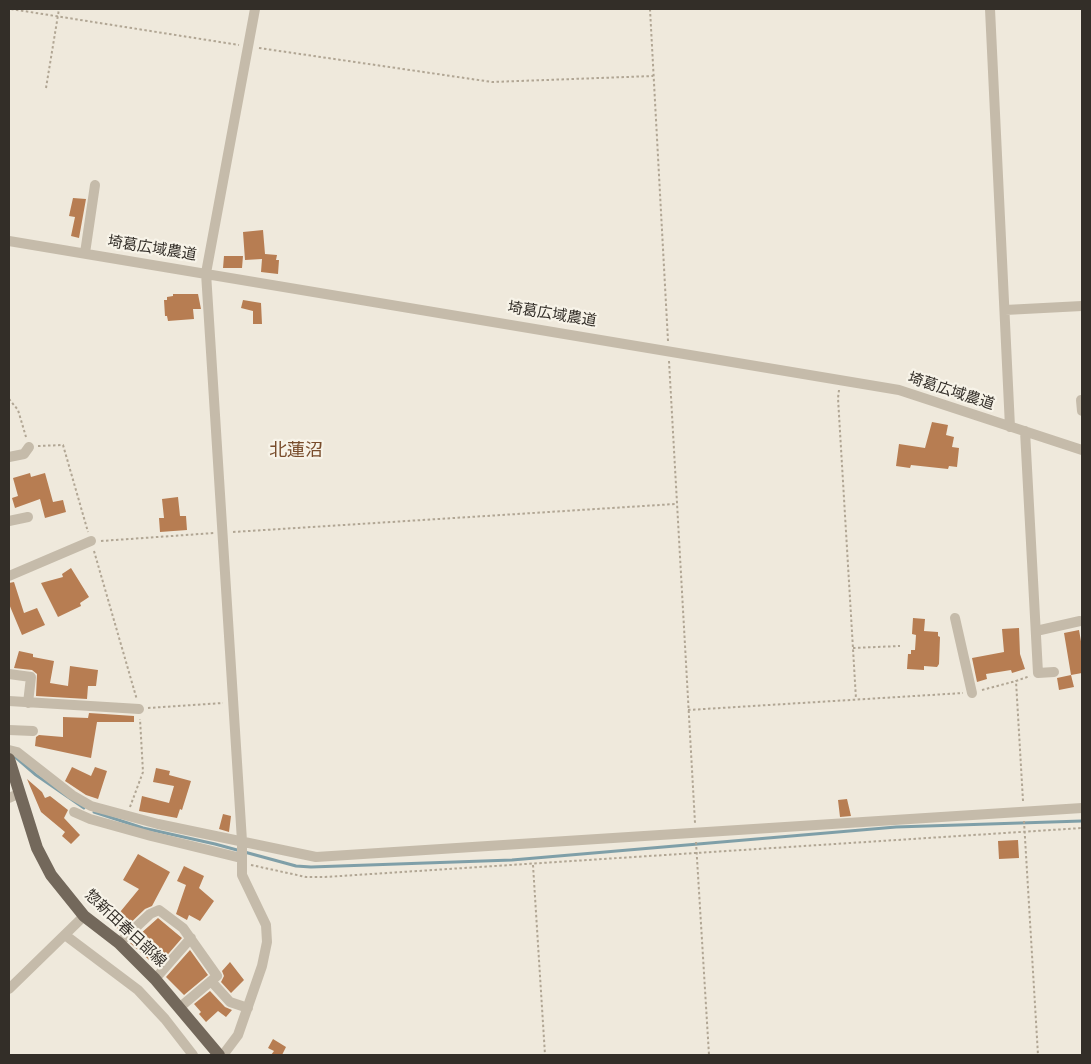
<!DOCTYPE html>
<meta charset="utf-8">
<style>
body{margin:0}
#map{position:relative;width:1091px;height:1064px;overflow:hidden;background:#efe9dc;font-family:Poppins,sans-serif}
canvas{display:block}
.frame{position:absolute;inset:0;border:10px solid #332e28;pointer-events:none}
</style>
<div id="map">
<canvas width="1091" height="1064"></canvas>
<div class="frame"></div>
</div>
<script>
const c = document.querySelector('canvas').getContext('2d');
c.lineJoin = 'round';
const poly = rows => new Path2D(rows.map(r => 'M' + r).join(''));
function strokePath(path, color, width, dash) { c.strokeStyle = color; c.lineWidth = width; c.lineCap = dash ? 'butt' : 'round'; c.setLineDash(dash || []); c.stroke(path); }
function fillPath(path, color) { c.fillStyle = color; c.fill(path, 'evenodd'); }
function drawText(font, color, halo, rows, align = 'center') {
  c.font = font + ' Poppins,"Noto Sans JP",sans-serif'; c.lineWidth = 4.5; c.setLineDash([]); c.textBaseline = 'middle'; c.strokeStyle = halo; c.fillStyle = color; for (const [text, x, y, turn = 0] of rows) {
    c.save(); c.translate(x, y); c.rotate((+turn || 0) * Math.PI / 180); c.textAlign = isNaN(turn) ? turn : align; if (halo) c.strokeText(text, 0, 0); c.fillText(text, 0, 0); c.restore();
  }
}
const stream = poly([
 [13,755,36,775,84,808],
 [94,812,143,828,215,844,296,866,311,867,512,860,896,827,1082,821]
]);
const building = poly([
 [73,198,86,199,79,238,71,236,75,217,69,216],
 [263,230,265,254,277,255,276,260,279,260,278,274,261,272,262,259,245,260,243,232],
 [224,256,243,256,242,268,223,268],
 [173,294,198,294,201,309,193,309,194,319,168,321,167,316,165,316,164,300,167,300,167,297,173,296],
 [243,300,261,303,262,324,253,324,253,311,241,308],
 [932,422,948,425,946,435,954,437,952,447,959,448,957,467,949,466,948,469,911,465,910,468,896,466,899,444,925,448],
 [30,473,31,477,45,473,53,502,63,500,66,512,45,518,40,499,15,508,12,498,18,496,13,478],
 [178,497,180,516,186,516,187,530,160,532,159,518,164,518,162,499],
 [71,568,89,597,80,603,81,606,58,617,41,583,63,577,62,574],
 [14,582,24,613,37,608,45,625,22,635,9,604,9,583],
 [913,618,925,619,924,631,938,632,938,636,940,637,939,664,937,667,924,666,924,670,907,669,908,654,911,654,911,650,915,650,916,635,912,634],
 [1019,628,1020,654,1025,669,1012,673,1011,670,986,674,987,679,977,682,972,658,1004,652,1002,629],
 [1079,630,1082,647,1082,673,1071,675,1064,633],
 [19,651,33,654,33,657,54,661,50,683,68,686,70,666,98,670,96,686,88,686,87,699,36,696,37,674,32,670,14,668],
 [1071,675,1074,687,1059,690,1057,678],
 [89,713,134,716,134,722,97,722,91,758,35,746,36,737,39,735,63,737,63,717,88,718],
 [72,767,91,776,95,767,107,771,98,799,86,795,65,781],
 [156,768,170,771,169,775,191,781,182,810,180,809,177,818,139,811,142,796,169,803,174,786,153,782],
 [27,779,42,792,45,798,50,796,68,810,64,818,80,835,71,844,62,836,65,832,41,812],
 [847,799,851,816,840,817,838,800],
 [223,814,231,816,229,832,219,829],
 [1018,840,1019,858,999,859,998,841],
 [138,854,170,872,152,906,145,909,121,932,111,923,139,889,123,880],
 [184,866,204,876,199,888,214,901,200,921,189,915,187,920,176,914,186,885,177,881],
 [158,918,182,938,157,967,130,943],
 [190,950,208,975,184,995,166,977],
 [230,962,244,980,231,993,221,982,224,976,222,971],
 [210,991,225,1007,232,1010,226,1017,218,1011,206,1022,199,1014,201,1012,194,1004],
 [273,1039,286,1047,282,1055,271,1055,274,1051,268,1048]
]);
const path = poly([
 [11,9,239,45],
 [650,9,668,341],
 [259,48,492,82,653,76],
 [46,88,59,9],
 [669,361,695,823],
 [839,390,838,398,856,699],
 [9,399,18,410,26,437],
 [38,446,63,445,88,532],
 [233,532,675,504],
 [101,541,214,533],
 [94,551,137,700],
 [853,648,900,646],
 [982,690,1016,681],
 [148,708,223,703],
 [688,710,963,693],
 [1023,801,1016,681,1030,676],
 [130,807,143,772,140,719],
 [1024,821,1038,1055],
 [696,842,709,1055],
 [251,865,306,877,325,877,1082,828],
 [533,865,545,1055]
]);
const minor = poly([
 [990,9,1010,427],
 [9,241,899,390,1082,450],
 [85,253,95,185],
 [1005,310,1082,306],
 [1081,400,1082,411],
 [1025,431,1038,673,1054,672],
 [9,457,24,454,29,447],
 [9,521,28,517],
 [9,576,91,541],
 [955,618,972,693],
 [1036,631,1080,621],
 [9,674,31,677,28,703],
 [9,701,139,709],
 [9,730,33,731],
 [9,750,17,752,72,795,91,806,158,824,316,857,1082,808],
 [9,798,18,794],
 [74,812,90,819,151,836,241,858],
 [65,935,138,990,165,1019,193,1055],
 [119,943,150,914,159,910,183,928,217,976,179,1008],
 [155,979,191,938],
 [211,981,230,1002,248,1008],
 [9,989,84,916],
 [223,1055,238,1035,262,966,267,942,266,925,242,875,242,841,206,273,255,9]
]);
const major = poly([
 [9,759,37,848,51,875,84,916,119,943,155,979,219,1055]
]);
const streetNames = [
 ["埼葛広域農道",152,249,9],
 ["埼葛広域農道",552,315,9],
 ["埼葛広域農道",951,392,18],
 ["惣新田春日部線",125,929,43]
];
const quarterNames = [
 ["北蓮沼",296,451]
];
strokePath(stream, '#7f9fa8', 3);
fillPath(building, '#b77d52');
strokePath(path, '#b1a694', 2, [2.5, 2.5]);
strokePath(minor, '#c5bbaa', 10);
strokePath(major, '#73685b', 12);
drawText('15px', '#332e28', '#f7f3e8', streetNames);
drawText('18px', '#784c2b', '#f7f3e8', quarterNames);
</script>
